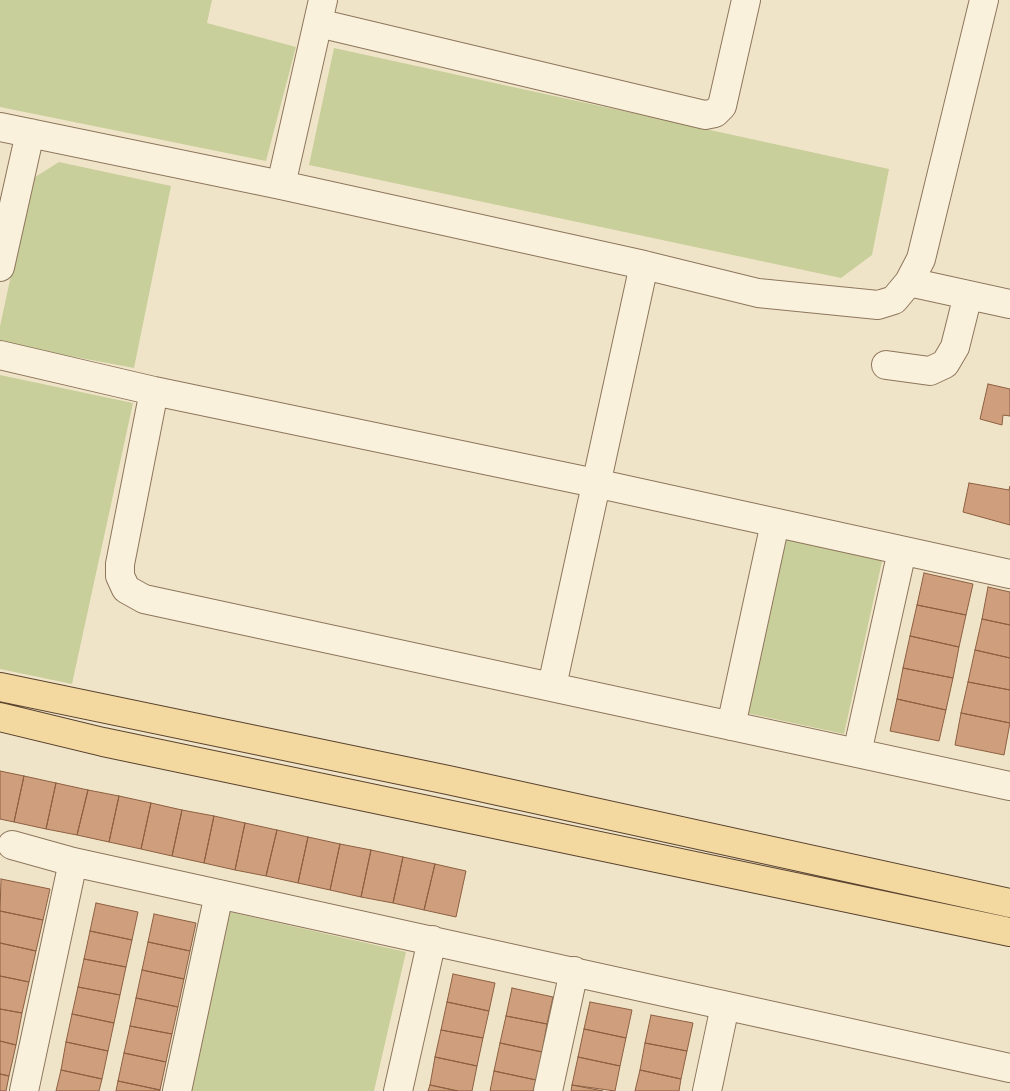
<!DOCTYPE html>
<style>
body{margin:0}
canvas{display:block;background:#f0e4c8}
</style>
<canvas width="1010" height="1091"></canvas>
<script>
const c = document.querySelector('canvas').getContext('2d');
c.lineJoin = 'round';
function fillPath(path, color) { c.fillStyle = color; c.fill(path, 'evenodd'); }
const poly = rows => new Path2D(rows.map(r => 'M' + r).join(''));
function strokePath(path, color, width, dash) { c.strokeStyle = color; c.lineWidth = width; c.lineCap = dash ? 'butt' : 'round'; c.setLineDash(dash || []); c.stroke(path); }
const green = poly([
 [0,0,212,0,207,23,296,47,266,161,0,107],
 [334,48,889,169,872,255,841,278,309,165],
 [59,162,171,186,134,368,0,343,0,326,32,179],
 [0,375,133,403,72,684,0,669],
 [782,535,883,557,844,734,742,712],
 [230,912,406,952,374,1091,189,1091]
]);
const building = poly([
 [988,384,1010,389,1010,416,1003,415,1002,425,980,419,988,384],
 [969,483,1009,490,1010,486,1010,525,963,512,969,483],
 [924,573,973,584,966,615,917,605,924,573],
 [988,587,1010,592,1010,625,982,619,988,587],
 [917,605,966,615,959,647,910,636,917,605],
 [982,619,1010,625,1010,658,975,650,982,619],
 [910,636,959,647,953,678,903,668,910,636],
 [975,650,1010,658,1010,690,968,682,975,650],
 [903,668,953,678,946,710,897,699,903,668],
 [968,682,1010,690,1010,723,961,713,968,682],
 [897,699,946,710,939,741,890,731,897,699],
 [961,713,1010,723,1004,755,955,745,961,713],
 [0,771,24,776,14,822,0,819,0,771],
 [24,776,56,783,46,829,14,822,24,776],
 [56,783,88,790,77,835,46,829,56,783],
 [88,790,119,796,109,842,77,835,88,790],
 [119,796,151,803,141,849,109,842,119,796],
 [151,803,182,810,172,856,141,849,151,803],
 [182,810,214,816,204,863,172,856,182,810],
 [214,816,245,823,235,870,204,863,214,816],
 [245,823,277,830,266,876,235,870,245,823],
 [277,830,308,837,298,883,266,876,277,830],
 [308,837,340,844,330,890,298,883,308,837],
 [340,844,371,850,361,897,330,890,340,844],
 [371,850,403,857,393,903,361,897,371,850],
 [403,857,435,864,424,910,393,903,403,857],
 [435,864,466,871,456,917,424,910,435,864],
 [1,879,50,889,43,920,0,911,1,879],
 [96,903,138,912,132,940,90,931,96,903],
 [0,911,43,920,36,951,0,943,0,911],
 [154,914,196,923,190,951,148,942,154,914],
 [90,931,132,940,126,967,84,959,90,931],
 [148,942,190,951,184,979,142,970,148,942],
 [0,943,36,951,29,982,0,976,0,943],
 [84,959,126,967,120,995,78,987,84,959],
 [142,970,184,979,178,1007,136,998,142,970],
 [453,974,495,983,489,1011,447,1002,453,974],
 [0,976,29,982,22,1013,0,1009,0,976],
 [78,987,120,995,114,1023,72,1014,78,987],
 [512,988,553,997,547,1024,506,1016,512,988],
 [136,998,178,1007,172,1034,130,1026,136,998],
 [447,1002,489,1011,483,1038,441,1030,447,1002],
 [590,1002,632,1010,626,1038,584,1029,590,1002],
 [0,1009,22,1013,16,1045,0,1041,0,1009],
 [72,1014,114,1023,108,1051,66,1042,72,1014],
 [651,1015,693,1023,687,1051,645,1043,651,1015],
 [506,1016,547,1024,542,1052,500,1043,506,1016],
 [130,1026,172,1034,166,1062,124,1053,130,1026],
 [584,1029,626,1038,620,1066,578,1057,584,1029],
 [441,1030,483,1038,477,1066,435,1057,441,1030],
 [0,1041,16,1045,9,1076,0,1074,0,1041],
 [66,1042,108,1051,102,1079,61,1070,66,1042],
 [500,1043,542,1052,536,1080,494,1071,500,1043],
 [645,1043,687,1051,681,1079,640,1070,645,1043],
 [124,1053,166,1062,160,1090,118,1081,124,1053],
 [435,1057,477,1066,472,1091,458,1091,430,1085,435,1057],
 [578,1057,620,1066,615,1091,572,1085,578,1057],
 [61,1070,102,1079,99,1091,56,1091,61,1070],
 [640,1070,681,1079,679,1091,635,1091,640,1070],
 [494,1071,536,1080,533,1091,490,1091,494,1071],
 [0,1074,9,1076,6,1091,0,1091,0,1074],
 [118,1081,160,1090,160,1091,116,1091,118,1081],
 [430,1085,458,1091,428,1091,430,1085],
 [572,1085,603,1091,571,1091,572,1085]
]);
const minor = poly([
 [318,23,705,115,715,113,722,106,746,0],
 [0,127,281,185,644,265,758,293,878,305,894,300,909,282,921,259,984,0],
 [281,185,323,0],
 [0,267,30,133],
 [909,282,1010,304],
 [0,355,154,391,595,483,1010,574],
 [886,365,930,371,945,364,955,347,968,295],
 [154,391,120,564,120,576,126,589,144,599,1010,786],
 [552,686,644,265],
 [731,726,775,523],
 [857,753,902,551],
 [12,845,73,862,1010,1068],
 [24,1091,73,862],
 [177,1091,219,894],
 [398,1091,432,940],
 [548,1091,574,971],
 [707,1091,725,1006]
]);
const major = poly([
 [0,687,448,780,1010,903],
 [0,717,103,742,1010,932]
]);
fillPath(green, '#c9cf9b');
fillPath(building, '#cf9f7d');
strokePath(building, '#8d5f41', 1);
strokePath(minor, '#8d765c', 30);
strokePath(major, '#5b4430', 30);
strokePath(minor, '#faf1dc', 28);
strokePath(major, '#f3d9a0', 28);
</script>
